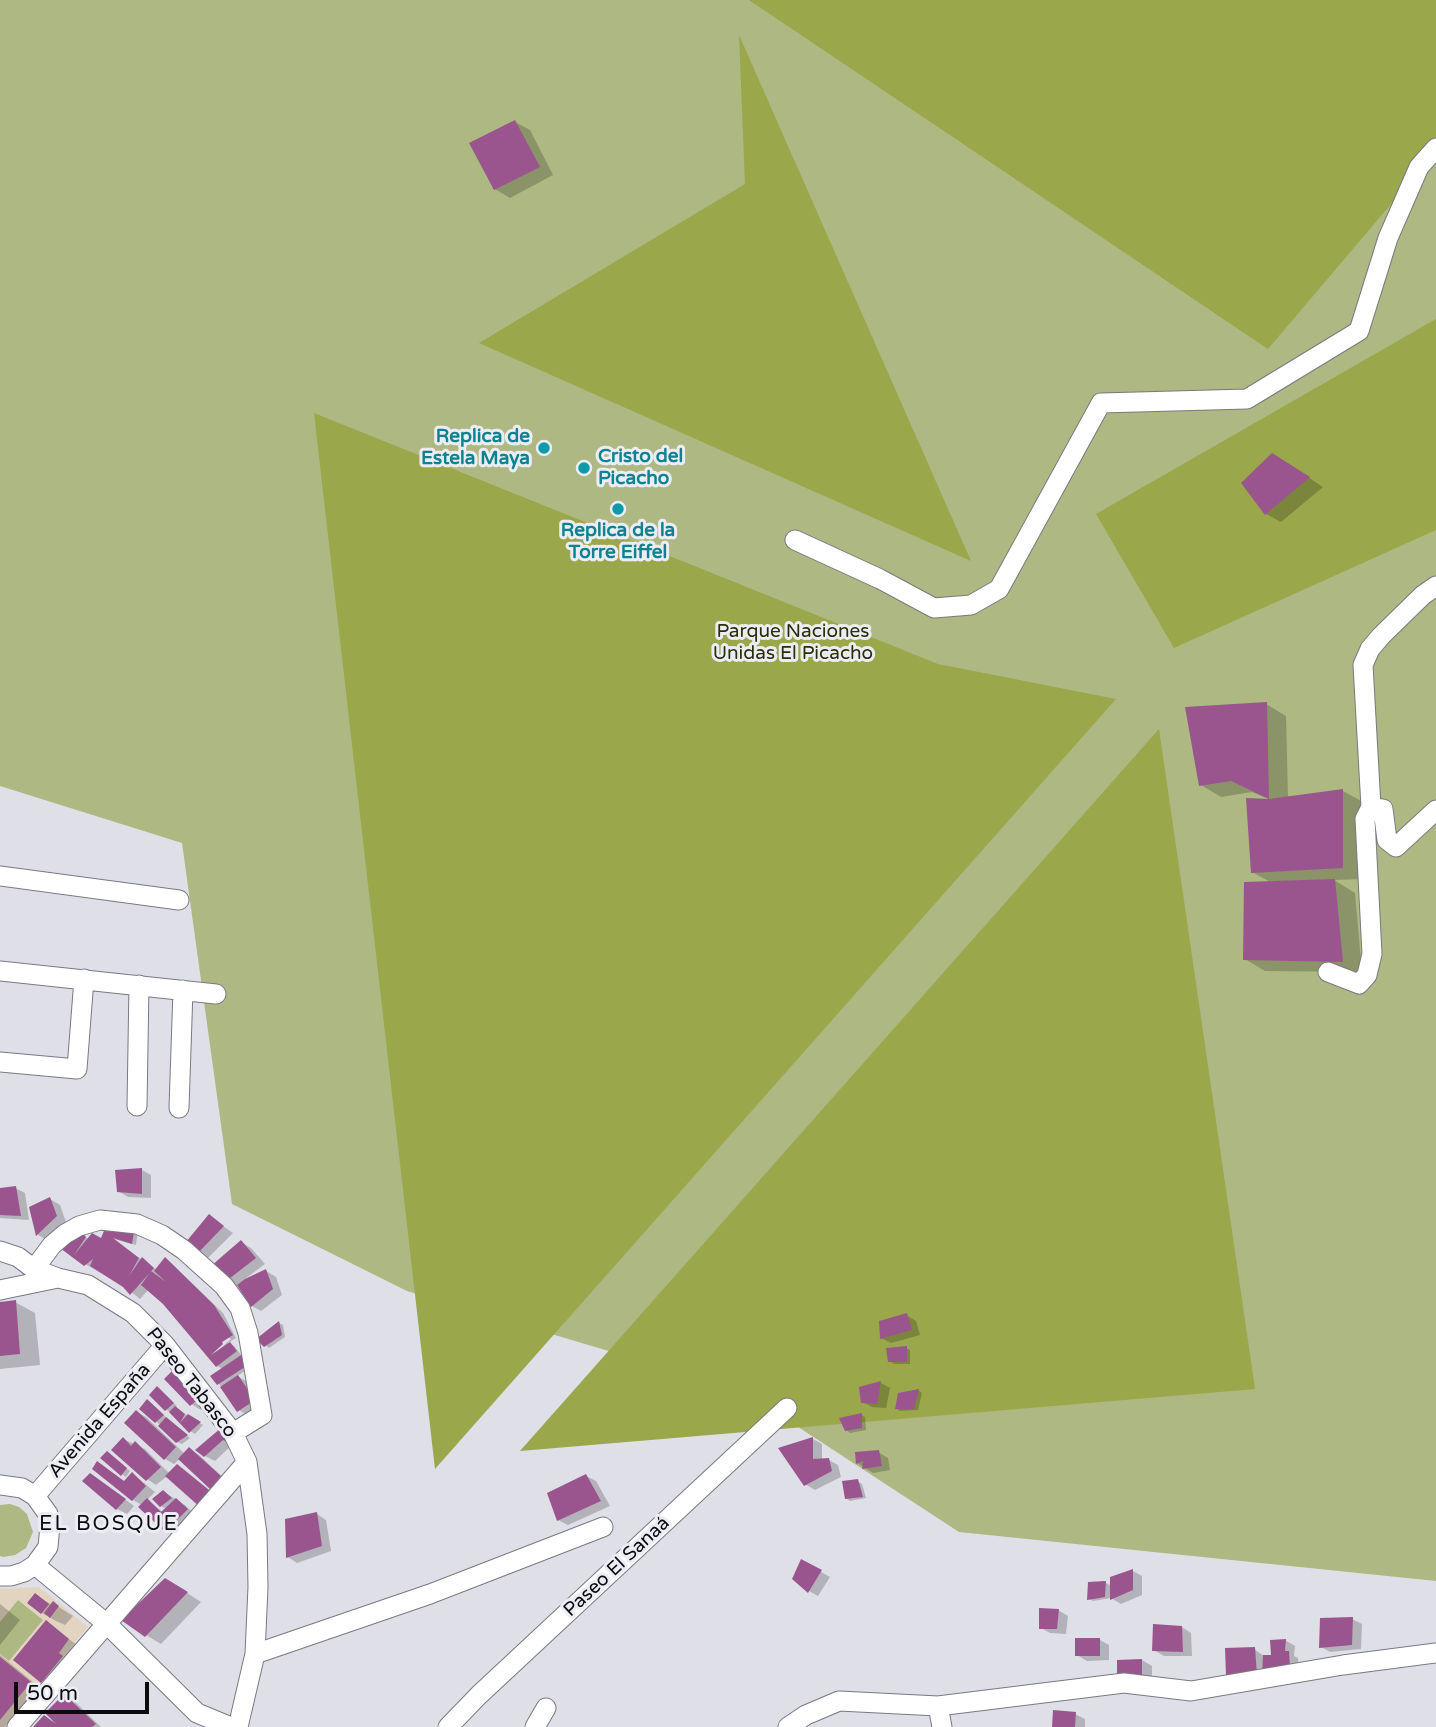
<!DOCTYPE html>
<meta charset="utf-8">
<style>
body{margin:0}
#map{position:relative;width:1436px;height:1727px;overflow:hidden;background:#dfdfe7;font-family:"Varela Round",sans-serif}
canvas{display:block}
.scale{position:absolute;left:14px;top:1682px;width:135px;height:32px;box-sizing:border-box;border:4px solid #0b0b0e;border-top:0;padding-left:9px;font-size:21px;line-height:24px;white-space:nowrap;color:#0b0b0e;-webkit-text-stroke:5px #ecedf4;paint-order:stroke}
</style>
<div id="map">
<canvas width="1436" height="1727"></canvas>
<div class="scale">50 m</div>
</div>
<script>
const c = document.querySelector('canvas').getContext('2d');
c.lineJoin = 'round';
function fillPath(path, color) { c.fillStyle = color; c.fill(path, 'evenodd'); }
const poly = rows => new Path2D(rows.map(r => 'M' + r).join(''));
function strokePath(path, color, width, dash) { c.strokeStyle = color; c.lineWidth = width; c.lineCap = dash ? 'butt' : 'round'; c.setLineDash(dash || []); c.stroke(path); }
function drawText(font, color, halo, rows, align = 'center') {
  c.font = font + ' "Varela Round",sans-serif'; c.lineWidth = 6; c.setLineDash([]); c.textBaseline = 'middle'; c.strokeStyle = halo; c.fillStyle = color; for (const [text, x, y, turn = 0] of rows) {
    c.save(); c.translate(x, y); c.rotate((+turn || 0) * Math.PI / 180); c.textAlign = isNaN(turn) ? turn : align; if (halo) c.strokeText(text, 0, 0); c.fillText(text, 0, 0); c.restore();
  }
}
const education = poly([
 [39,1587,88,1627,4,1727,0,1727,0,1589]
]);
const green = poly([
 [0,0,1436,0,1436,1581,959,1532,743,1391,407,1291,232,1204,182,843,0,786],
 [10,1504,19,1507,27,1514,33,1532,26,1548,15,1555,3,1557,0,1556,0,1505],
 [18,1600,43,1620,9,1661,0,1654,0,1622]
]);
const forest = poly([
 [749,0,1436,0,1436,151,1268,349],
 [739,35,971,561,479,343,745,184],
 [1436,319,1436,530,1174,648,1096,514],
 [314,413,938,664,1116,699,435,1469],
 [1159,729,1255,1389,520,1451]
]);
const shadow = poly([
 [515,122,530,130,553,175,510,198,495,189],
 [1288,464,1323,487,1281,522,1266,514],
 [1266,704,1286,716,1288,798,1343,791,1363,802,1363,879,1334,880,1355,893,1362,972,1265,971,1245,959,1272,883,1252,872,1271,800,1252,792,1221,797,1201,785],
 [142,1170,151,1175,151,1198,128,1197,118,1191,117,1172],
 [15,1188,25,1193,29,1220,0,1218,0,1190],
 [50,1199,60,1205,66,1222,47,1240,38,1235,31,1208],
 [209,1216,233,1233,208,1258,198,1253],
 [120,1225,138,1230,136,1245,110,1238,157,1270,166,1259,170,1262,223,1313,236,1338,228,1343,234,1346,242,1356,247,1353,251,1355,254,1365,237,1376,248,1382,263,1405,248,1416,239,1410,213,1376,223,1369,217,1366,164,1303,149,1289,140,1299,124,1286,85,1264,59,1245,81,1233,89,1240,92,1235,102,1241,107,1228,119,1229],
 [228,1337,231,1339,211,1357,209,1354],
 [242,1243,251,1248,265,1264,245,1279,266,1271,276,1277,282,1295,261,1311,252,1306,239,1284,236,1286,226,1281],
 [15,1302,35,1313,40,1365,0,1369,0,1304],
 [906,1315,916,1321,920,1335,891,1343,881,1338],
 [279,1323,283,1325,285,1337,269,1348,259,1339],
 [906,1348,910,1350,910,1364,894,1364,890,1361],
 [166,1379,206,1406,201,1410,191,1404],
 [881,1383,890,1388,886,1408,872,1407,863,1402,861,1389],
 [918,1390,922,1393,918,1410,900,1411,897,1409],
 [161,1391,177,1406,175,1408,203,1425,195,1434,190,1431,151,1395],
 [151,1403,167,1418,190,1438,182,1444,177,1442,156,1421],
 [137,1412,146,1417,185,1454,189,1449,199,1455,230,1484,221,1493,211,1488,180,1459,174,1464,165,1459],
 [861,1415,865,1417,866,1430,850,1433,846,1430],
 [221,1430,233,1444,215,1461,205,1456],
 [123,1439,145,1449,170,1474,156,1485,147,1479],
 [813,1439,822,1444,822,1460,829,1460,838,1465,841,1477,815,1490,805,1484],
 [878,1452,888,1458,890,1470,873,1473,857,1463],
 [112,1456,130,1471,126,1477,122,1474],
 [133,1474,155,1492,147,1500,164,1513,167,1509,161,1506,167,1494,185,1505,196,1516,176,1536,166,1531,141,1507,142,1505,133,1500,125,1483],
 [586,1476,596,1481,610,1506,568,1525,558,1520],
 [99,1480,134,1506,127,1514,117,1509],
 [857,1481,862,1484,866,1498,850,1501,846,1498],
 [317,1514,326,1520,331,1551,297,1563,288,1557,286,1520],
 [802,1561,830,1577,818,1596,809,1591],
 [1133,1571,1142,1576,1142,1595,1121,1604,1111,1598,1093,1601,1089,1599,1106,1583,1112,1586],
 [181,1589,201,1602,161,1644,146,1635],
 [35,1595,52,1605,54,1604,73,1616,65,1625,56,1621,42,1613],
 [0,1604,20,1620,0,1645],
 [1058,1610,1068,1616,1066,1634,1050,1633,1041,1628],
 [1352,1619,1362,1624,1361,1649,1330,1652,1321,1647],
 [46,1623,83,1649,56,1690,42,1681],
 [1182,1627,1191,1633,1192,1656,1164,1656,1154,1650],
 [1100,1640,1109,1645,1109,1660,1087,1661,1077,1655],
 [1285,1640,1295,1646,1294,1656,1298,1658,1299,1672,1237,1681,1254,1649,1264,1656,1273,1656],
 [0,1655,45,1692,16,1727,0,1727],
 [1142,1660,1152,1666,1152,1685,1119,1661],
 [64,1696,74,1701,101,1727,35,1727,44,1717,57,1724],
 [1075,1714,1085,1719,1085,1727,1054,1727]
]);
const building = poly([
 [515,120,540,167,494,190,469,143],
 [1272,453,1310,477,1265,515,1241,483],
 [1267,702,1269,799,1343,789,1343,868,1251,873,1246,798,1269,799,1231,781,1199,786,1185,707],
 [1335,879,1343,962,1243,960,1244,882],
 [142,1168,142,1194,117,1192,115,1170],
 [16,1186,21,1216,0,1215,0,1188],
 [50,1197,57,1216,36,1236,29,1207],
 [209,1214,224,1226,197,1254,186,1242],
 [106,1226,135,1226,132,1244,113,1238,139,1258,129,1276,142,1257,154,1268,130,1295,123,1287,90,1266,93,1259,84,1266,56,1245,81,1231,86,1237,74,1255,92,1233,101,1238],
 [241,1240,256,1258,225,1282,211,1266],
 [165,1257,214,1305,233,1335,222,1342,223,1344,211,1355,230,1342,237,1351,216,1367,163,1304,141,1285,151,1271,166,1282,154,1271],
 [266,1269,273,1289,251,1307,237,1285,245,1279],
 [16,1300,20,1354,0,1356,0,1302],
 [907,1313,912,1330,880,1339,879,1321],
 [279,1321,282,1335,264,1347,256,1339],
 [907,1346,907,1362,888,1362,886,1348],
 [247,1351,251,1363,217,1385,210,1376],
 [173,1370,197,1400,190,1406,164,1379],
 [238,1375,255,1400,237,1412,220,1387],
 [881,1381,877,1404,861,1403,859,1387],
 [157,1386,174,1403,165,1411,149,1395],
 [919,1389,914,1409,895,1409,898,1393],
 [147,1399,164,1415,155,1423,139,1409],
 [175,1406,185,1414,180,1423,188,1414,201,1422,189,1433,169,1412],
 [136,1410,176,1447,164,1460,124,1423],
 [862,1413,862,1428,845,1431,839,1418],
 [166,1417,188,1435,176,1443,158,1426],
 [221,1428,227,1442,223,1440,204,1457,195,1450],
 [123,1437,131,1446,135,1441,161,1467,146,1481,111,1450],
 [813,1437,813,1459,829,1458,832,1471,804,1486,778,1448],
 [189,1447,222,1477,210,1489,178,1459],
 [879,1450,882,1466,862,1469,863,1461,856,1464,855,1452],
 [107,1451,127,1468,121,1476,100,1458],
 [97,1461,124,1481,132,1472,146,1486,132,1501,92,1469],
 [177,1464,214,1494,201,1508,165,1476],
 [90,1473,126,1499,116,1510,82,1481],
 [586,1474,601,1501,557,1521,547,1493],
 [858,1479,863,1497,845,1499,842,1481],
 [163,1490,172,1498,160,1507,152,1499],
 [147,1498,161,1512,176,1498,188,1509,165,1532,138,1507],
 [317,1512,322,1546,286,1558,285,1519],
 [801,1559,822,1570,808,1593,792,1579],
 [1133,1569,1133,1590,1110,1600,1110,1577],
 [165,1578,188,1592,145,1637,121,1620],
 [1106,1581,1105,1597,1087,1600,1088,1582],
 [35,1593,49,1604,41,1614,27,1603],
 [53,1601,59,1606,50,1618,44,1613],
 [1039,1608,1059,1609,1057,1629,1039,1629],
 [1353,1617,1352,1645,1319,1648,1320,1618],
 [46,1620,69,1639,59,1653,63,1656,41,1683,13,1660],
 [1153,1624,1182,1626,1183,1652,1152,1651],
 [1075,1638,1100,1638,1100,1656,1075,1656],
 [1286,1639,1285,1651,1289,1651,1290,1667,1262,1674,1263,1655,1271,1655,1270,1640],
 [1255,1647,1257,1675,1226,1676,1225,1648],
 [0,1657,31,1682,0,1720],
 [1142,1659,1142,1681,1117,1682,1117,1660],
 [64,1694,96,1724,92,1727,33,1727,44,1715,56,1724,45,1713],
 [1053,1710,1076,1712,1075,1727,1052,1727]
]);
const street = poly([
 [795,540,880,579,934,608,971,605,999,589,1101,403,1247,399,1359,331,1388,238,1419,167,1436,148],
 [1371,807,1363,665,1370,649,1381,636,1423,595,1436,586],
 [0,876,179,900],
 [0,971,216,994],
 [1328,972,1359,984,1367,975,1372,954,1365,819,1371,807,1383,809,1387,840,1396,847,1436,810],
 [0,1062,77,1069,84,979],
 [137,1106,139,985],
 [179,1108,183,990],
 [0,1251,18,1257,34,1269,58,1278,88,1285,133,1313,165,1345,233,1433,247,1462,257,1534,258,1587,255,1654,238,1727],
 [34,1269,52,1245,65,1234,79,1226,100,1220,137,1224,162,1235,184,1250,224,1286,240,1308,248,1333,262,1415,233,1433],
 [0,1290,58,1278],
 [0,1485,22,1488,35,1496,48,1514,50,1525,48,1547,35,1565,24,1572,11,1576,0,1576],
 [35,1496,165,1345],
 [35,1565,107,1624,197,1713,231,1727],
 [255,1654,430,1594,603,1527],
 [938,1706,942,1727],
 [17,1727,247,1462],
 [448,1727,479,1695,787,1408],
 [535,1727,546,1708],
 [788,1727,806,1715,839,1701,938,1706,1124,1683,1191,1691,1343,1665,1436,1653]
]);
const markers = [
 [544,448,7,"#0f9aa8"],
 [584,468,7,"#0f9aa8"],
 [618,509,7,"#0f9aa8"]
];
const cultureNames = [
 ["Replica de",530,437],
 ["Estela Maya",530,459],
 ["Cristo del",598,457,"left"],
 ["Picacho",598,479,"left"],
 ["Replica de la",618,531,"center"],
 ["Torre Eiffel",618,553,"center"]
];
const parkNames = [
 ["Parque Naciones",793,632],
 ["Unidas El Picacho",793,654]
];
const streetNames = [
 ["Paseo Tabasco",191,1383,52],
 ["Avenida España",100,1421,-49],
 ["Paseo El Sanaá",617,1567,-43]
];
const neighbourhoodNames = [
 ["EL BOSQUE",109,1524]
];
fillPath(education, '#e3d4c1');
fillPath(green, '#aeb882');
fillPath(forest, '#9aa74b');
fillPath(shadow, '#0003');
fillPath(building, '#9a558e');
strokePath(street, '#797a81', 21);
strokePath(street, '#fff', 19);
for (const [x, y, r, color] of markers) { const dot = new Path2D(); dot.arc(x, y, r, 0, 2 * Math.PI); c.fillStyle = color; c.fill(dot); strokePath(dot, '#ecedf4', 2.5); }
drawText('bold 19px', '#0d838f', '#ecedf4', cultureNames, 'right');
drawText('19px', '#292e06', '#ecedf4', parkNames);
drawText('19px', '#0b0b0e', '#ecedf4', streetNames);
c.letterSpacing = '2px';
drawText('21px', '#0b0b0e', '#ecedf4', neighbourhoodNames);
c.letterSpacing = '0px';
</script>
